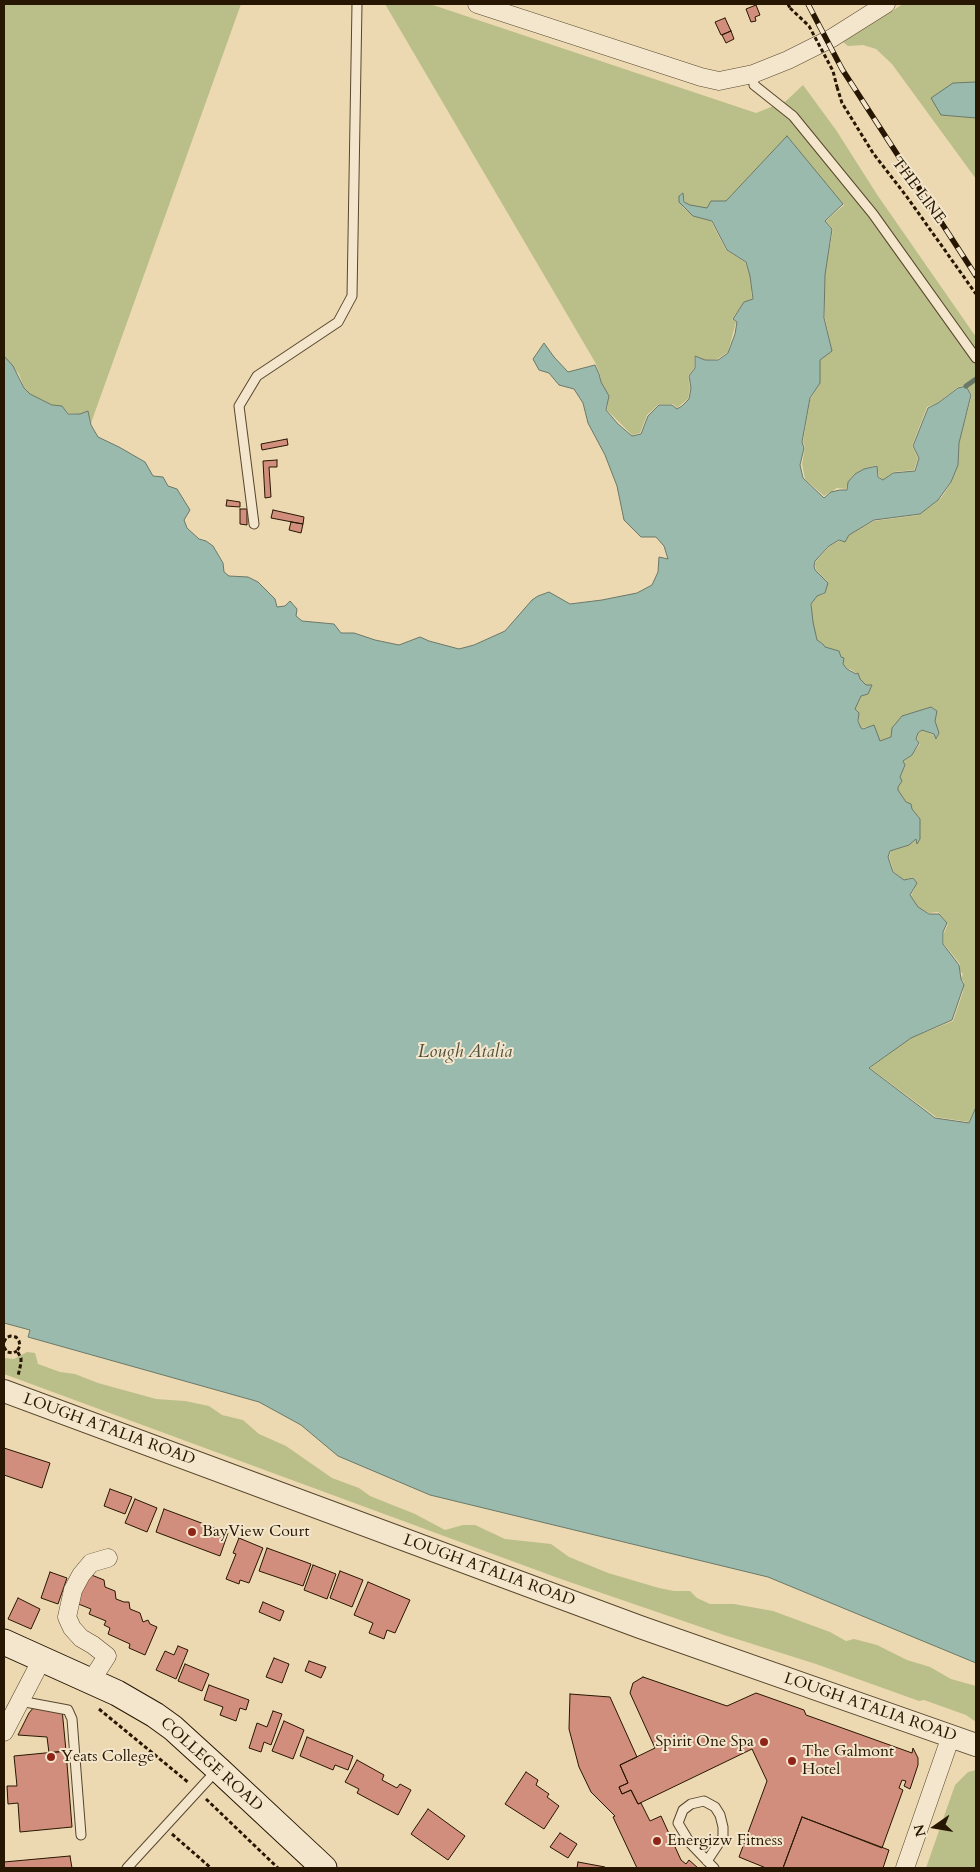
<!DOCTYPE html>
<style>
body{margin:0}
#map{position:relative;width:980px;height:1872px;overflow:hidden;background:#ecd9b1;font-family:Cardo,serif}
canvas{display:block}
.frame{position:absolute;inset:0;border:5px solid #271601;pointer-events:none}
.north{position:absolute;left:910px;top:1802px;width:50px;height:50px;-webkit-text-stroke:4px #f3e6cc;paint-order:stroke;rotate:257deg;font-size:14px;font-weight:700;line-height:20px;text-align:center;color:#271601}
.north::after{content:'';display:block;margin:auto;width:18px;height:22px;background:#271601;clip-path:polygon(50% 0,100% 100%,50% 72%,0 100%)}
</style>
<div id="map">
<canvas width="980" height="1872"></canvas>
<div class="frame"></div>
<div class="north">N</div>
</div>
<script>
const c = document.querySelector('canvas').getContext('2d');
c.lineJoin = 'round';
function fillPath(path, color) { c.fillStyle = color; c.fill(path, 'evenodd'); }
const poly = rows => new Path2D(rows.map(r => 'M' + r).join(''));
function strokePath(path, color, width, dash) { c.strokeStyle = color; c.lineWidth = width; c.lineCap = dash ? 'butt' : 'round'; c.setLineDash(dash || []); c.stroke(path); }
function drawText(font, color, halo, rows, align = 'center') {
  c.font = font + ' Cardo,serif'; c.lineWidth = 4; c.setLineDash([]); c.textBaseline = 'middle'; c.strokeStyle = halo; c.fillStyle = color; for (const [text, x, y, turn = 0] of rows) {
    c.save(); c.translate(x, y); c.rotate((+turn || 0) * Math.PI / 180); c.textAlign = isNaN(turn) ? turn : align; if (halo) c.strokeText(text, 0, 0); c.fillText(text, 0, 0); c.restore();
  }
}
const green = poly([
 [4,4,241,4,91,423,88,411,80,414,68,413,62,406,52,405,30,394,24,387,19,374,4,356],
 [385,4,430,4,756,113,786,101,803,85,836,130,878,196,976,337,976,1106,969,1122,936,1117,870,1068,911,1038,953,1021,963,992,964,982,961,978,963,974,960,971,960,964,944,944,944,933,948,924,938,912,929,913,918,907,911,896,917,883,913,877,904,880,894,872,889,857,891,851,909,845,916,839,917,844,920,839,920,819,912,809,911,804,906,802,898,790,898,787,902,781,900,777,905,766,904,761,912,755,920,744,917,739,918,734,922,730,934,735,937,739,939,733,935,721,937,711,931,707,902,716,892,728,891,737,880,741,878,740,874,726,861,728,859,721,859,714,855,709,861,696,868,694,872,685,866,685,860,679,858,673,856,673,850,669,848,669,843,664,844,658,841,657,839,651,825,647,823,643,817,640,812,622,812,603,817,596,825,594,828,582,816,570,815,565,816,561,830,546,839,541,845,542,849,535,874,521,919,515,941,498,951,483,958,465,959,443,972,395,966,385,958,387,937,403,927,407,912,446,918,458,914,470,893,472,883,480,879,476,877,465,864,469,854,474,848,482,846,489,837,488,824,496,805,479,802,464,805,447,803,442,810,400,820,383,820,360,832,351,825,318,825,275,833,229,826,221,844,205,787,136,726,201,711,201,707,208,694,209,685,202,683,193,679,195,679,202,684,208,693,216,711,221,726,250,745,262,750,276,752,299,744,302,732,319,736,322,728,352,717,359,705,360,694,356,694,368,688,376,690,388,688,399,677,408,673,404,659,404,647,415,640,433,632,435,607,410,609,396,601,382,600,374,595,362],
 [903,4,976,4,976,82,953,83,941,115,976,118,976,179,892,64,876,49,863,45,848,46,843,42],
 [27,1352,35,1353,38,1364,60,1372,75,1374,98,1383,156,1399,185,1401,209,1406,222,1415,243,1420,259,1434,286,1446,332,1478,359,1488,370,1496,415,1514,445,1530,463,1525,475,1525,505,1539,551,1544,569,1557,608,1573,659,1588,674,1591,690,1591,697,1598,710,1604,734,1604,773,1611,830,1632,846,1641,854,1639,877,1645,907,1660,930,1667,951,1679,976,1686,976,1722,966,1715,924,1700,919,1701,816,1664,724,1635,558,1578,4,1374,4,1358,14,1359],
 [976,1770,976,1868,926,1868,955,1785,968,1772]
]);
const water = poly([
 [976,82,976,118,941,115,931,98,953,83,976,82],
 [787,136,843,204,825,221,832,229,825,275,824,318,832,351,820,360,820,383,810,398,802,442,804,448,800,465,803,478,824,498,831,492,840,490,847,490,848,482,855,474,864,469,877,466,878,477,883,480,893,473,915,471,919,458,913,446,928,408,938,403,958,388,966,386,971,395,959,443,958,465,951,482,938,500,920,514,874,520,849,535,845,542,839,540,829,546,815,561,814,566,815,570,828,583,825,593,817,596,811,604,813,622,817,640,823,644,825,647,839,651,841,657,844,658,843,664,847,669,856,674,858,673,860,679,866,685,872,685,868,694,861,696,855,709,859,713,858,721,861,728,863,729,874,725,880,741,891,737,892,728,902,716,931,707,937,711,935,721,939,733,936,739,934,734,922,730,918,733,916,739,919,743,912,755,903,761,905,765,900,777,902,781,898,787,898,790,906,802,911,804,912,809,920,819,920,839,917,844,916,839,909,845,890,851,888,857,893,872,904,880,913,878,917,883,910,895,918,907,929,914,939,914,947,923,943,932,943,944,959,965,961,979,964,985,952,1020,911,1038,869,1068,935,1118,969,1123,976,1107,976,1663,768,1577,430,1495,338,1456,301,1425,259,1402,28,1337,30,1330,4,1323,4,356,13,366,24,388,30,394,52,405,62,406,68,414,80,414,88,411,91,425,98,437,119,447,145,462,153,476,163,477,168,486,177,489,190,510,184,520,187,528,199,539,206,541,213,546,223,563,224,572,229,576,248,577,258,582,275,599,277,607,285,606,290,601,297,609,296,616,302,621,334,624,341,633,354,633,375,640,399,645,420,637,429,641,459,649,474,645,505,631,532,600,538,596,549,592,570,604,602,600,637,593,652,585,658,572,659,557,668,559,664,546,656,537,641,537,624,520,617,486,605,455,588,423,583,403,574,389,559,385,549,373,539,370,533,359,544,343,554,357,568,372,595,365,599,374,601,382,609,396,606,410,618,424,632,436,641,434,648,416,659,405,672,405,677,409,682,406,689,399,691,388,689,376,695,368,695,356,705,360,718,360,728,353,735,334,737,322,733,319,744,302,753,299,750,276,746,262,727,250,712,221,693,216,679,202,679,196,683,193,684,202,690,205,707,208,711,201,726,201,787,136]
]);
const stream = poly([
 [966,386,976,379]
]);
const building = poly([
 [756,5,760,15,755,17,756,21,751,22,746,9,756,5],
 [725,18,731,31,721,35,715,22,725,18],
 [731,31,734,39,726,43,722,35,731,31],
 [287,439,288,445,262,450,261,444,287,439],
 [277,460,277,467,269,467,271,497,265,498,263,461,277,460],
 [227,500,240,502,240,507,226,506,227,500],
 [240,509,247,509,247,525,240,524,240,509],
 [273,510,304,517,303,524,271,518,273,510],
 [291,522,303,524,301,533,289,530,291,522],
 [4,1448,50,1463,42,1488,4,1475,4,1448],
 [110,1489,132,1497,125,1514,104,1506,110,1489],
 [135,1499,157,1508,147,1532,125,1523,135,1499],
 [164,1509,228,1533,220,1556,156,1532,164,1509],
 [239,1538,263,1548,249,1583,240,1580,239,1584,226,1579,236,1554,233,1553,239,1538],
 [267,1548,311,1564,303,1586,259,1571,267,1548],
 [313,1565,336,1574,327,1599,304,1590,313,1565],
 [340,1571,363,1580,352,1607,330,1598,340,1571],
 [50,1572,67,1578,58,1604,41,1598,50,1572],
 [89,1574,104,1580,105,1587,115,1591,116,1599,124,1602,129,1602,130,1609,140,1613,143,1622,148,1620,150,1624,157,1627,145,1655,129,1648,130,1644,108,1634,110,1628,104,1625,106,1621,89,1614,91,1609,76,1603,89,1574],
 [368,1582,410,1600,395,1633,387,1630,384,1639,369,1633,373,1623,354,1615,368,1582],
 [18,1598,40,1609,31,1629,8,1619,18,1598],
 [263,1602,284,1611,280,1621,259,1612,263,1602],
 [178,1646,188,1650,176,1679,156,1670,165,1651,174,1655,178,1646],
 [274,1658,289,1664,282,1683,266,1677,274,1658],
 [309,1661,326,1667,321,1678,305,1671,309,1661],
 [185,1664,209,1674,202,1691,178,1681,185,1664],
 [643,1677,727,1706,756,1693,804,1710,806,1715,912,1753,913,1748,918,1758,918,1765,910,1789,904,1786,906,1781,902,1780,899,1788,903,1790,882,1848,802,1817,783,1868,766,1868,739,1857,767,1781,752,1749,638,1804,631,1790,622,1794,619,1787,628,1783,620,1765,655,1748,630,1693,633,1683,643,1677],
 [209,1685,249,1700,246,1710,240,1708,236,1721,220,1715,223,1707,204,1700,209,1685],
 [570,1694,610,1697,637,1757,620,1765,628,1783,619,1787,622,1794,631,1790,638,1804,641,1803,650,1821,661,1816,681,1860,686,1864,689,1860,698,1868,637,1868,613,1817,615,1816,591,1792,579,1767,569,1729,570,1694],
 [34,1707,62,1709,66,1751,49,1753,47,1737,18,1735,29,1713,34,1707],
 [273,1711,282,1714,271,1745,264,1742,261,1752,249,1748,257,1723,267,1727,273,1711],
 [284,1721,304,1730,293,1759,272,1751,284,1721],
 [307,1737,353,1756,348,1770,335,1765,333,1770,300,1756,307,1737],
 [66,1751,72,1827,20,1832,18,1803,8,1804,7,1786,17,1786,14,1756,66,1751],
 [357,1760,384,1775,382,1780,397,1788,400,1784,411,1790,398,1815,357,1793,359,1789,345,1782,357,1760],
 [526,1772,538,1780,536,1785,549,1794,547,1797,559,1806,544,1829,505,1804,526,1772],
 [428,1809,465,1836,448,1860,411,1834,428,1809],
 [802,1817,889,1850,883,1868,783,1868,802,1817],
 [560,1833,577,1844,568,1858,550,1847,560,1833],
 [70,1856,72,1868,4,1868,4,1862,70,1856],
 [578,1862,605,1867,605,1868,577,1868,578,1862]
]);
const path = poly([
 [788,4,790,8],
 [837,87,842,103,873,153,907,197,976,294],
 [4,1342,6,1338,10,1336,16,1337,19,1341,20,1346,17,1351,21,1358,21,1363,18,1376],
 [4,1347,7,1352,13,1353,17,1351],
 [99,1709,189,1783],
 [206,1799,278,1868],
 [172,1834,211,1868]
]);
const service = poly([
 [753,74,754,85,793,116,873,214,976,358],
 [254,524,239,406,257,376,338,322,352,296,357,4],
 [20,1701,68,1710,72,1719,81,1835],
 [707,1861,723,1837,723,1827,720,1815,715,1807,704,1801,691,1804,683,1810,678,1823,690,1843,714,1868],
 [127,1868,216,1771]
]);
const minor = poly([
 [477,4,701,77,719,81,753,74,788,60,832,38,886,4],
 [91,1681,107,1656,93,1645,81,1638,72,1628,67,1617,73,1590,81,1575,91,1563,108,1558],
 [4,1732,42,1659],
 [905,1868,951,1736]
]);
const tertiary = poly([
 [4,1391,640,1627,976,1745]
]);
const secondary = poly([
 [4,1642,117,1693,155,1715,173,1728,218,1769,324,1868]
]);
const rail = poly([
 [808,4,842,69,976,276]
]);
const pathBridge = poly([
 [790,8,809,26,833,71,837,87]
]);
const markers = [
 [192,1532,5,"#8f2418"],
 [764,1742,5,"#8f2418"],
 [51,1757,5,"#8f2418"],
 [792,1761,5,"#8f2418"],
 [657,1841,5,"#8f2418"]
];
const streetNames = [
 ["THE LINE",918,191,53],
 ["LOUGH ATALIA ROAD",109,1430,20],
 ["LOUGH ATALIA ROAD",489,1571,20],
 ["LOUGH ATALIA ROAD",870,1708,19],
 ["COLLEGE ROAD",211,1765,42]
];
const poiNames = [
 ["BayView Court",202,1532],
 ["Spirit One Spa",754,1742,"right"],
 ["The Galmont",802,1752],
 ["Hotel",802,1770],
 ["Yeats College",61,1757],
 ["Energizw Fitness",667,1841]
];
const waterNames = [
 ["Lough Atalia",465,1053]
];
fillPath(green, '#babe89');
fillPath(water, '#99baac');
strokePath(water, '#6b7868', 1);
strokePath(stream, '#6b7868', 5);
fillPath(building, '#d28e7d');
strokePath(building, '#271601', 1);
strokePath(service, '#58472d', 11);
strokePath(minor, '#58472d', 19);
strokePath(tertiary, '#58472d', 24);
strokePath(secondary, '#271601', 27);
strokePath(path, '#271601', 3, [4, 2.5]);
strokePath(service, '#f3e6cc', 9);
strokePath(minor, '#f3e6cc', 18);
strokePath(tertiary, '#f3e6cc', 22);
strokePath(secondary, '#f3e6cc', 25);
strokePath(rail, '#271601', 5.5);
strokePath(rail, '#f3e6cc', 4, [11]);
strokePath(pathBridge, '#271601', 3, [4, 2.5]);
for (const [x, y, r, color] of markers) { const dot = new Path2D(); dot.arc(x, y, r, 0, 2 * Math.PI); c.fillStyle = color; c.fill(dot); strokePath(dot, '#f3e6cc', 2); }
drawText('16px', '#271601', '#f3e6cc', streetNames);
drawText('16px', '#271601', '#f3e6cc', poiNames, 'left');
drawText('italic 18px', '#4f4f3d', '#f3e6cc', waterNames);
</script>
